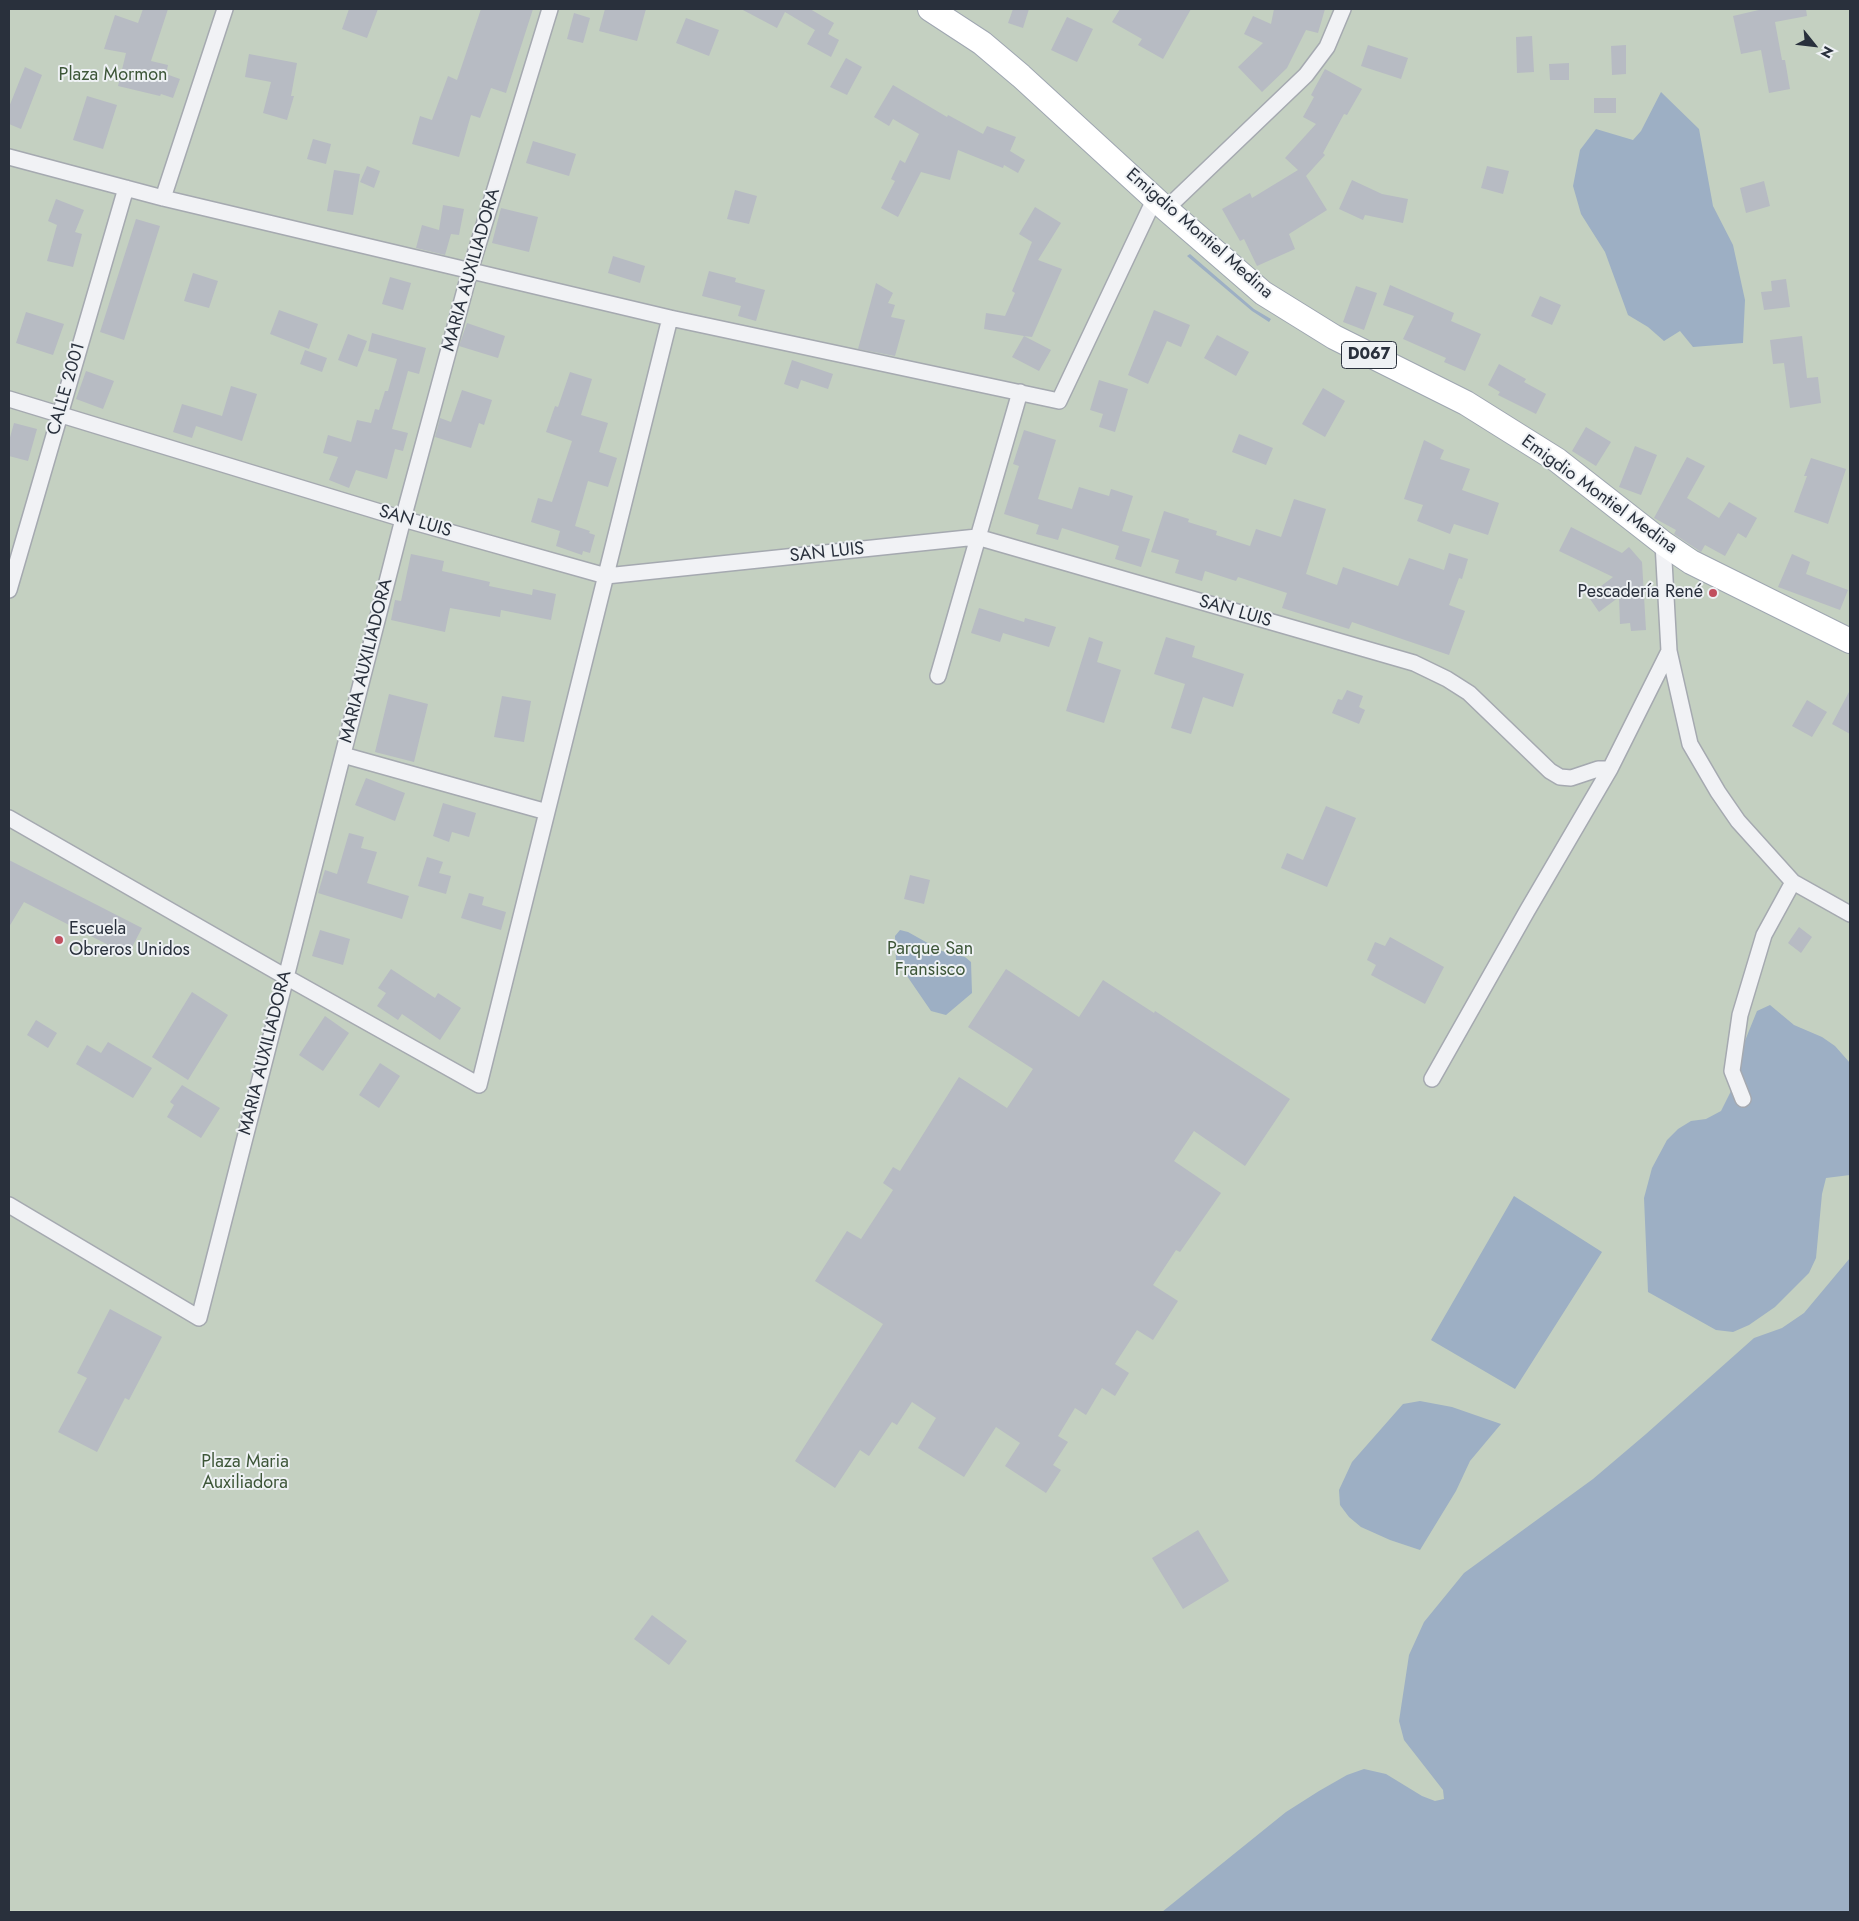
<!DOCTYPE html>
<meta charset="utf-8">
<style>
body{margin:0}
#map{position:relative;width:1859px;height:1921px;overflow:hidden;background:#dfe2e7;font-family:Jost,sans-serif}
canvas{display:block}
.frame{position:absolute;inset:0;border:10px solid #29303c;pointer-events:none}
.north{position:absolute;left:1789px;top:20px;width:50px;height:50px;-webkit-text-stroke:4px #eef1f4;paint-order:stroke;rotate:119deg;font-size:14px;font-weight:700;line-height:20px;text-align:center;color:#29303c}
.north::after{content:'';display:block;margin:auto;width:18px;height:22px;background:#29303c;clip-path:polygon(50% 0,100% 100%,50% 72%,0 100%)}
</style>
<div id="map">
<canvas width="1859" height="1921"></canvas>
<div class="frame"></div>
<div class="north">N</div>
</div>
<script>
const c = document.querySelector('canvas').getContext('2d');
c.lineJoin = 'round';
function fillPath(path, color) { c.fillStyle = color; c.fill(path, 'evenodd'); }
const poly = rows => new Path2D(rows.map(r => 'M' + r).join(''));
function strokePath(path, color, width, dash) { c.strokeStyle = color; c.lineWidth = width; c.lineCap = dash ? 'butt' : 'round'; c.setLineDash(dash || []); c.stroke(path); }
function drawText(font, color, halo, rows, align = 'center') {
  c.font = font + ' Jost,sans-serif'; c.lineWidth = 4; c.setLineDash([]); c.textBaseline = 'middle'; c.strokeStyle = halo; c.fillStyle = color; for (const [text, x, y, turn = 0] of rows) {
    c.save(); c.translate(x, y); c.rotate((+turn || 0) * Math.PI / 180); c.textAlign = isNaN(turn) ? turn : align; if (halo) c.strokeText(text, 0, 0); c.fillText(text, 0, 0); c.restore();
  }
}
const green = poly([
 [9,9,1850,9,1850,1775,1804,1912,9,1912]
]);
const water = poly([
 [1661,92,1699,129,1713,206,1733,245,1745,300,1743,343,1693,347,1680,331,1664,341,1648,327,1628,315,1605,252,1581,214,1573,186,1580,150,1596,129,1633,140,1641,131],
 [1190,254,1254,309,1271,319,1269,322,1252,311,1187,256],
 [900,930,908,932,942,951,965,957,971,962,972,993,946,1015,931,1011,896,960,895,936],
 [1770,1005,1794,1025,1822,1037,1835,1046,1850,1063,1850,1175,1826,1178,1822,1194,1816,1258,1809,1273,1775,1307,1749,1325,1733,1332,1716,1330,1648,1292,1644,1198,1652,1168,1667,1140,1678,1129,1691,1121,1706,1119,1721,1111,1735,1083,1740,1053,1757,1011],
 [1514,1196,1602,1252,1515,1389,1431,1340],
 [1850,1258,1850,1912,1162,1912,1286,1812,1319,1791,1347,1775,1364,1769,1386,1774,1422,1796,1435,1801,1444,1799,1443,1790,1404,1740,1399,1721,1409,1655,1424,1622,1464,1573,1593,1479,1646,1434,1754,1338,1782,1328,1804,1313],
 [1420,1401,1452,1407,1501,1424,1470,1461,1456,1491,1420,1550,1390,1540,1361,1527,1349,1517,1340,1505,1339,1490,1352,1462,1403,1404]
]);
const building = poly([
 [143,9,168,9,151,61,168,65,166,74,180,79,173,98,161,94,160,96,118,86,126,53,104,49,115,15,138,23],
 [349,9,378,9,367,38,342,29],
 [481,9,533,9,506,93,491,88,480,118,471,115,459,157,412,144,420,116,432,120,448,76,457,80],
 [605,9,646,9,637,41,599,31],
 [741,9,810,9,834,23,828,34,839,40,831,57,807,44,815,30,785,12,777,28],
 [1013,9,1029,9,1023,28,1008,23],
 [1120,9,1191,9,1163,59,1138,45,1142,39,1112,22],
 [1274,9,1325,9,1318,33,1306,30,1287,68,1262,92,1238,67,1263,43,1244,34,1253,16,1271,24],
 [1763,9,1806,9,1807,16,1775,22,1782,60,1785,60,1790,89,1769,93,1761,50,1741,54,1733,16],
 [574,13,590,18,583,43,567,39],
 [1067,17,1093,29,1077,62,1051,50],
 [686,18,719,30,709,56,676,43],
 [1532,36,1534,72,1517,73,1516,37],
 [1368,45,1408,58,1401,79,1361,66],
 [1626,45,1626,74,1612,75,1611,46],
 [249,54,297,63,291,96,294,96,287,120,263,113,271,82,245,77],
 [846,58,862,67,847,95,830,87],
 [1569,63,1569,80,1550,80,1549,64],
 [25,67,42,75,21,129,9,124,9,107],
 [1325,69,1362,89,1347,115,1344,114,1323,153,1325,155,1306,176,1327,210,1289,234,1295,249,1257,266,1244,239,1240,241,1222,209,1250,193,1252,198,1298,170,1285,158,1316,124,1303,117,1314,97,1311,95],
 [893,85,947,117,948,115,983,134,987,126,1016,137,1010,151,1025,160,1018,173,1004,165,1003,168,958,150,950,180,921,172,898,217,881,208,895,181,891,179,900,160,905,163,919,134,893,119,889,126,874,117],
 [87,96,117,105,103,149,73,140],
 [1594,98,1616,98,1616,113,1594,113],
 [313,139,331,144,326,164,307,159],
 [533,141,576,154,569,176,526,163],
 [367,166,380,171,374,188,360,182],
 [1487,166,1509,171,1503,194,1481,188],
 [334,170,360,174,353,215,327,211],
 [1352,180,1382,194,1408,199,1403,223,1365,215,1363,220,1339,209],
 [1764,181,1770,206,1746,213,1740,188],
 [735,190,757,196,749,224,727,219],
 [56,199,84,210,75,232,82,234,73,267,47,261,57,225,48,221],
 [443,205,464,209,459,235,451,234,445,255,416,248,422,225,439,230],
 [1035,207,1061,223,1038,260,1062,269,1032,337,1024,336,1051,350,1039,371,1012,357,1024,336,984,329,986,313,1005,316,1015,293,1012,291,1032,242,1019,234],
 [501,208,538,217,529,252,492,243],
 [136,219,160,226,124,340,100,332],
 [613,256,645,266,640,283,608,273],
 [709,271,736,278,735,282,765,290,756,321,738,316,741,306,702,296],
 [193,273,218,281,209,308,184,301],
 [390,277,411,283,403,310,382,304],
 [1786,279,1790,307,1764,310,1761,292,1772,291,1771,281],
 [876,283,893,293,888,303,895,305,891,317,905,320,895,356,858,349],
 [1390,285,1454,313,1451,321,1481,334,1465,371,1444,362,1446,358,1403,339,1414,316,1383,305],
 [1356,286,1377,293,1364,330,1343,322],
 [1540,296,1561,305,1552,325,1531,316],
 [279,310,318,324,309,349,270,334],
 [1154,310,1190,325,1181,347,1167,341,1148,384,1128,375],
 [26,312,64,324,53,355,16,343],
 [467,323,505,336,498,358,459,346],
 [372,333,426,348,419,374,408,371,392,429,408,433,403,451,395,449,387,479,356,470,349,488,329,480,338,457,323,453,328,435,351,442,357,420,371,423,375,409,379,410,385,391,388,391,397,359,368,351],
 [348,334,367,341,357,367,338,360],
 [1217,335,1249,352,1236,376,1204,358],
 [1802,336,1807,378,1818,377,1821,403,1790,408,1784,363,1773,364,1770,340],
 [305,350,327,358,322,372,300,364],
 [792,360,833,374,828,389,801,380,798,389,784,384],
 [1499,364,1526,379,1524,382,1546,394,1536,414,1498,395,1500,392,1488,385],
 [86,371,114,381,103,409,76,399],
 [570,372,592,379,581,415,608,423,599,452,617,458,608,487,588,481,575,526,590,531,589,533,595,535,590,553,583,551,582,555,556,546,560,531,531,522,538,498,552,502,572,441,546,432,555,406,558,407],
 [1099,380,1128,389,1115,432,1099,427,1103,414,1090,410],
 [231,386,257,394,242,441,196,426,192,438,173,432,182,404,222,416],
 [1323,388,1345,401,1325,437,1302,424],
 [462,390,492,400,484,425,479,423,471,448,435,437,440,418,451,422],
 [14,423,37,429,28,461,9,456,9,441],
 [1586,427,1611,442,1596,466,1572,451],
 [1024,430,1056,440,1038,499,1072,509,1079,487,1109,496,1111,489,1133,496,1122,531,1150,539,1141,567,1115,559,1119,546,1062,528,1058,540,1036,534,1039,525,1004,514,1019,466,1013,464],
 [1239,434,1273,448,1266,465,1232,452],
 [1424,440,1444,450,1440,459,1470,469,1462,490,1499,503,1488,535,1454,524,1450,534,1417,521,1423,505,1404,499],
 [1635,446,1657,455,1641,495,1619,487],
 [1687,457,1705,466,1687,498,1719,518,1729,502,1757,518,1746,538,1738,533,1725,556,1705,545,1701,552,1674,534,1676,530,1654,518],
 [1811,458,1846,469,1828,524,1794,512,1807,476,1804,476],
 [1294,499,1326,509,1306,574,1337,585,1343,567,1398,586,1409,558,1444,570,1449,553,1468,559,1462,579,1459,578,1449,605,1465,611,1449,655,1352,622,1349,629,1282,608,1287,593,1238,577,1236,581,1205,571,1202,581,1175,573,1179,560,1151,552,1164,511,1189,519,1188,522,1217,531,1216,535,1250,546,1256,529,1281,537],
 [1571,527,1622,553,1629,547,1642,562,1646,630,1631,631,1630,623,1620,624,1619,597,1599,612,1588,596,1613,577,1559,551],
 [411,554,444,561,442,571,490,582,489,586,532,595,533,589,556,594,551,620,501,610,500,617,450,608,445,632,391,620,395,600,401,601],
 [1792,554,1810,562,1806,574,1848,590,1840,610,1778,587],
 [979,608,1024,622,1025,618,1056,627,1049,647,1003,633,1000,642,971,633],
 [1089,637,1103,642,1097,662,1121,670,1104,723,1066,711],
 [1166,637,1195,646,1192,657,1244,674,1233,707,1203,697,1191,734,1171,728,1185,684,1154,674],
 [1347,690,1363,696,1359,707,1365,710,1359,724,1332,713,1338,699,1342,700],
 [1850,690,1850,734,1832,724],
 [389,694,428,704,414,762,375,752],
 [502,696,531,701,524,742,494,737],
 [1807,700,1827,712,1812,737,1792,726],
 [366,778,405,793,395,821,355,805],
 [443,803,476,813,469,837,452,832,449,842,433,836],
 [1326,806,1356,818,1327,887,1281,868,1287,853,1303,860],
 [349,833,364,837,361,848,377,852,367,883,409,896,402,919,318,893,325,870,337,874],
 [427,857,443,862,439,873,451,876,446,894,418,886],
 [9,860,142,928,128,955,24,902,9,927],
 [910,875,930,880,924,904,904,899],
 [469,893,484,897,482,905,506,912,501,930,461,918],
 [1799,927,1812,937,1801,953,1788,943],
 [320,930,350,939,343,965,312,956],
 [1390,937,1444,967,1425,1004,1371,975,1376,965,1367,960,1375,942,1385,946],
 [391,969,435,998,438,993,461,1008,440,1040,402,1014,398,1020,377,1006,386,993,378,988],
 [1006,969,1079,1017,1103,980,1154,1013,1155,1011,1290,1099,1245,1166,1194,1131,1174,1161,1221,1193,1180,1252,1176,1250,1153,1285,1178,1301,1153,1340,1137,1330,1115,1364,1129,1373,1115,1396,1102,1388,1086,1415,1075,1408,1058,1436,1068,1442,1053,1465,1061,1470,1046,1493,1005,1466,1020,1443,996,1427,964,1477,918,1448,936,1418,912,1402,897,1425,892,1422,869,1456,860,1450,835,1488,795,1461,883,1324,815,1281,847,1231,861,1239,893,1190,883,1183,893,1167,900,1171,959,1077,1007,1108,1033,1069,968,1027],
 [192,992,228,1015,188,1080,152,1057],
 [325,1016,349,1033,323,1071,299,1055],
 [36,1020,57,1033,48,1048,27,1035],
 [108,1042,152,1068,133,1098,76,1064,87,1045,101,1053],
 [380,1063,400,1076,379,1108,359,1095],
 [182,1085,220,1108,201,1138,167,1117,174,1105,170,1102],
 [110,1309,162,1337,129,1400,125,1398,97,1452,58,1432,87,1378,77,1373],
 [1198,1530,1229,1581,1183,1609,1152,1558],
 [652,1615,687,1641,669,1665,634,1639]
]);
const street = poly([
 [9,157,163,198,670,318,1059,401,1155,198],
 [163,198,225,9],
 [1166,209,1306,75,1327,47,1343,9],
 [9,399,403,519,606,576,977,537,1414,663,1447,679,1469,693,1550,771,1560,777,1571,778,1598,769,1610,769],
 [9,590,126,188],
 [1669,651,1690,744,1718,792,1738,821,1793,882,1850,914],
 [938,676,1020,392],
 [343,755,547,812],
 [9,818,286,977,479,1085,670,318],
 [1432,1079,1527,911,1610,769,1669,651,1663,543],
 [1743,1099,1732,1071,1740,1015,1764,935,1793,882],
 [9,1205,199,1318,403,519,470,271,550,9]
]);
const primary = poly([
 [930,9,982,43,1021,76,1166,209,1263,293,1334,337,1466,403,1557,460,1663,543,1691,562,1850,641]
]);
const markers = [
 [1713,593,5,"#c14f5e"],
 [59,940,5,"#c14f5e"]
];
const shields = [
 [1369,355,55]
];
const shieldNames = [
 ["D067",1369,355]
];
const parkNames = [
 ["Plaza Mormon",113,76],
 ["Parque San",930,950],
 ["Fransisco",930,971],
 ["Plaza Maria",245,1463],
 ["Auxiliadora",245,1484]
];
const streetNames = [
 ["Emigdio Montiel Medina",1199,234,41],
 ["MARIA AUXILIADORA",472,270,-74],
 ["CALLE 2001",67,389,-74],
 ["Emigdio Montiel Medina",1599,495,36],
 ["SAN LUIS",415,522,16],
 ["SAN LUIS",827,553,-6],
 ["SAN LUIS",1235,612,16],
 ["MARIA AUXILIADORA",367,661,-76],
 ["MARIA AUXILIADORA",266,1053,-76]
];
const poiNames = [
 ["Pescadería René",1703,593],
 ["Escuela",69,930,"left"],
 ["Obreros Unidos",69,951,"left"]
];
fillPath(green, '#c4d0c1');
fillPath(water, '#9dafc4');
fillPath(building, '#b7bbc3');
strokePath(street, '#a5a9b0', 18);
strokePath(primary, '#9fa6b1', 26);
strokePath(street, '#f1f2f5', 15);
strokePath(primary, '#fff', 24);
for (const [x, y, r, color] of markers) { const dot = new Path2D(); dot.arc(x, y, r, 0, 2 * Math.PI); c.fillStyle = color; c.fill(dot); strokePath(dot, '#eef1f4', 2); }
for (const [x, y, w] of shields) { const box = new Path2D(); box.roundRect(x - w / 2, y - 13.5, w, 27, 4); c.fillStyle = '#eef1f4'; c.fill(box); strokePath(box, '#29303c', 1); }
drawText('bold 16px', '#29303c', null, shieldNames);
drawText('18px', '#3d5638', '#eef1f4', parkNames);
drawText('18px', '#29303c', '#eef1f4', streetNames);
drawText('18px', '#29303c', '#eef1f4', poiNames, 'right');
</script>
